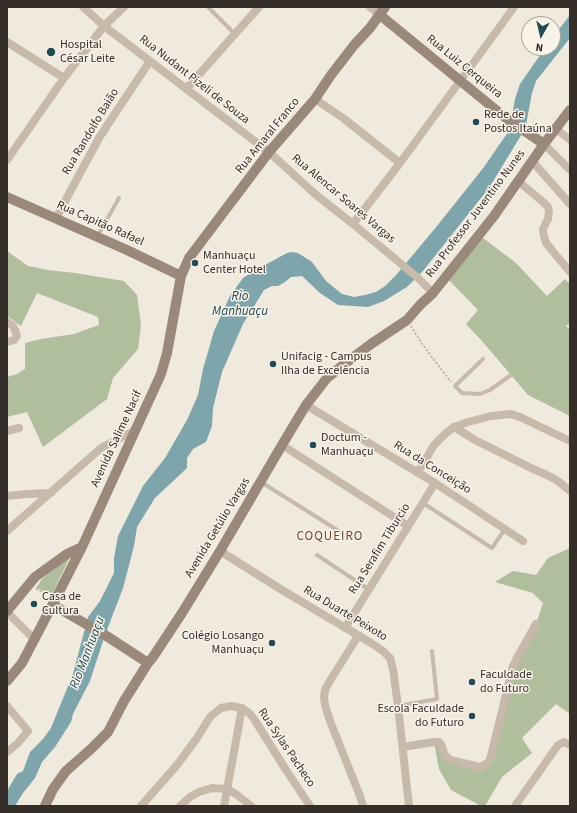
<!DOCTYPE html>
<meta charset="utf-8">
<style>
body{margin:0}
#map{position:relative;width:577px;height:813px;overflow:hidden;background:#f0e9dd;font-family:"Source Sans 3",sans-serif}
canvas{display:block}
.frame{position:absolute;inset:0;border:8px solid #352e29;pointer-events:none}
.north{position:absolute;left:521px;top:16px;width:40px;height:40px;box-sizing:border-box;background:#f8f2e9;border:1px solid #aaa49c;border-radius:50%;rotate:188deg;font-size:11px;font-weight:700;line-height:16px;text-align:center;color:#352e29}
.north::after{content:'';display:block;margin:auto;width:14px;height:18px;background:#224b53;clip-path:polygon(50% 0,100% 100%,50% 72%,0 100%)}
</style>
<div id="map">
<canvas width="577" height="813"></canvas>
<div class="frame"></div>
<div class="north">N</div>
</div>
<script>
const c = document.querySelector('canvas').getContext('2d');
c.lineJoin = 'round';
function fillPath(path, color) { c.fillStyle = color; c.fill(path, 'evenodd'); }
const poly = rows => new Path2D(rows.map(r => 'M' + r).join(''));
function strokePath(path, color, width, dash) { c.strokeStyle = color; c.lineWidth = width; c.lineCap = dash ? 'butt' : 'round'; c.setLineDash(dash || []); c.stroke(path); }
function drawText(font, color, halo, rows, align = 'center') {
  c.font = font + ' "Source Sans 3",sans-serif'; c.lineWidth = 3; c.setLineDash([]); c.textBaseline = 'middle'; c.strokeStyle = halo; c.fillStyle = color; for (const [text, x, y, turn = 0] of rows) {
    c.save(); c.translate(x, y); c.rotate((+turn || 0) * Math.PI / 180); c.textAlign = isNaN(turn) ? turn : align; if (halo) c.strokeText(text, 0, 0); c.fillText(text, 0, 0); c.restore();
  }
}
const green = poly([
 [479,235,516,263,547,296,565,279,570,284,570,323,566,326,570,330,570,416,528,395,482,341,466,324,478,310,446,277],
 [7,251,28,266,48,270,75,273,124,281,137,295,141,325,138,349,113,378,107,399,43,447,27,412,7,417,7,377,17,374,25,369,25,343,41,339,74,334,93,327,99,325,98,317,37,293,21,326,7,316],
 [570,548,570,714,556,704,522,738,532,753,502,777,485,806,481,806,451,790,439,769,434,742,439,742,449,759,486,764,513,666,536,624,543,603,533,593,495,582,513,571,536,575,548,558],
 [67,558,68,558,69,559,52,594,36,588,42,579]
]);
const water = poly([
 [570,15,570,38,536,81,532,93,526,125,520,137,489,188,423,271,407,287,384,301,368,307,338,305,320,293,302,276,291,277,285,282,278,286,272,286,264,290,243,324,222,372,213,408,212,426,206,442,193,449,187,458,187,468,155,498,137,527,134,546,123,588,105,635,90,681,73,714,71,722,55,747,42,762,35,778,23,793,15,806,7,806,7,791,17,774,23,771,30,752,43,739,51,728,55,718,73,674,88,617,100,601,114,573,114,558,118,536,143,486,165,458,187,420,198,395,203,369,214,331,230,296,243,278,252,272,287,253,292,252,298,253,312,262,326,281,342,294,354,297,365,295,376,292,385,286,397,274,437,226,484,167,506,135,510,128,515,99,520,84,545,48,553,48,553,37]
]);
const path = poly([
 [411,326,422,344,451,382],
 [36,589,49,595]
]);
const lane = poly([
 [208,7,235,34],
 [97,237,119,198],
 [483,359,455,386,462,393,480,394,490,390,511,375],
 [261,482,350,538],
 [423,503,492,548,505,529],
 [317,555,368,589],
 [398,706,437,699,432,651]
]);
const street = poly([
 [83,7,104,26,269,152,315,194,353,224,417,277,433,293],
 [370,7,380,15],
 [7,42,64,78],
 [186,89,259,7],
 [315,99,343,118,400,163],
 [555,128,570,140],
 [544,144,570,170],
 [7,160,64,78,104,26,124,7],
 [532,161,570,204],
 [518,181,543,202,548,207,549,212,548,219,543,229,544,236,546,243,570,272],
 [56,218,99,138,120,106,150,61],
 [353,224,400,163,460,81,488,43,514,7],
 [7,322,13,326,16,333,17,336,14,340,7,342],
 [306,405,435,483,523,541],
 [454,427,475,440,531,468,547,475,558,481,570,491],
 [7,431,19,428],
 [282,445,408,526],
 [418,472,434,445,445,434,454,427,468,422,491,416,511,414,520,417,570,441],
 [7,496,27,494,51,493],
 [7,531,101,448,136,430],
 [220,551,282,590,371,643,383,651,390,658,393,669,398,706,409,806],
 [7,612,34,639],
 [345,628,435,483],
 [358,636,328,684,325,690,324,697,325,705,330,721,360,796,363,806],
 [7,706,28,731,18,743,7,752],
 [403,747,434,742,439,742,441,744,445,755,449,759,454,761,480,767,486,764,490,760,513,666,518,656,536,624],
 [141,806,177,765,197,738,210,717,221,708,231,706,242,708,249,713,254,719,286,770,310,806],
 [180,806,190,797,199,792,212,788,227,789,236,794,251,806],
 [224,806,242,708],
 [515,806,558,745,564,742,570,745]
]);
const secondary = poly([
 [380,15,507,119,544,144],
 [7,197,127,250,181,276],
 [53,605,105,635,148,663],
 [7,611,35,577,67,554,82,547],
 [7,681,22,663,56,598,82,547,161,374,167,353,181,276,189,258,269,152,315,99,331,75,355,44,370,28,385,7],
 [45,806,53,789,66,771,91,749,108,732,124,701,148,663,153,657,182,613,220,551,282,445,306,405,327,378,347,362,371,344,407,320,420,305,433,293,494,216,544,144,570,110]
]);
const markers = [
 [51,52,5,"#224b53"],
 [476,122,4,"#224b53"],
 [195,263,4,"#224b53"],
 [273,364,4,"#224b53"],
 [313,445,4,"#224b53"],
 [34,604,4,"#224b53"],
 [272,643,4,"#224b53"],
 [472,682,4,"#224b53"],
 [472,716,4,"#224b53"]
];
const poiNames = [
 ["Hospital",60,45],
 ["César Leite",60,59],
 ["Rede de",484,115],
 ["Postos Itaúna",484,129],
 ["Manhuaçu",203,256],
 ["Center Hotel",203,270],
 ["Unifacig - Campus",281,357],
 ["Ilha de Excelência",281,371],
 ["Doctum -",321,438],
 ["Manhuaçu",321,452],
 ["Casa de",42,597],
 ["Cultura",42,611],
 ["Colégio Losango",264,636,"right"],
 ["Manhuaçu",264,650,"right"],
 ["Faculdade",480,675],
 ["do Futuro",480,689],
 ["Escola Faculdade",464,709,"right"],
 ["do Futuro",464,723,"right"]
];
const streetNames = [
 ["Rua Luiz Cerqueira",464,67,39],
 ["Rua Nudant Pizeli de Souza",194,80,38],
 ["Rua Randolfo Baião",91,132,-59],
 ["Rua Amaral Franco",268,136,-51],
 ["Rua Alencar Soares Vargas",343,199,40],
 ["Rua Professor Juventino Nunes",476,214,-53],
 ["Rua Capitão Rafael",100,224,24],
 ["Avenida Salime Nacif",117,439,-65],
 ["Rua da Conceição",432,468,32],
 ["Avenida Getúlio Vargas",218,528,-59],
 ["Rua Serafim Tiburcio",380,549,-58],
 ["Rua Duarte Peixoto",345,614,31],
 ["Rua Sylas Pacheco",286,748,56]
];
const waterNames = [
 ["Rio",240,297],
 ["Manhuaçu",240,312],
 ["Rio Manhuaçu",88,653,-69]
];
const neighbourhoodNames = [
 ["COQUEIRO",330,537]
];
fillPath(green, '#b0be9e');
fillPath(water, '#7ea5ab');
strokePath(path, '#b3a494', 1.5, [2, 2]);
strokePath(lane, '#c7baaa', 4);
strokePath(street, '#c7baaa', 8);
strokePath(secondary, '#9a897b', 10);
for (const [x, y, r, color] of markers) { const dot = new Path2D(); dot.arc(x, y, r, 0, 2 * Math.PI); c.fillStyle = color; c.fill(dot); strokePath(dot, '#f8f2e9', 1.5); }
drawText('12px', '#352e29', '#f8f2e9', poiNames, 'left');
drawText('12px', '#352e29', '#f8f2e9', streetNames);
drawText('italic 13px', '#224b53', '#f8f2e9', waterNames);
c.letterSpacing = '1px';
drawText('13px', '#7d4428', '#f8f2e9', neighbourhoodNames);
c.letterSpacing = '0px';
</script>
